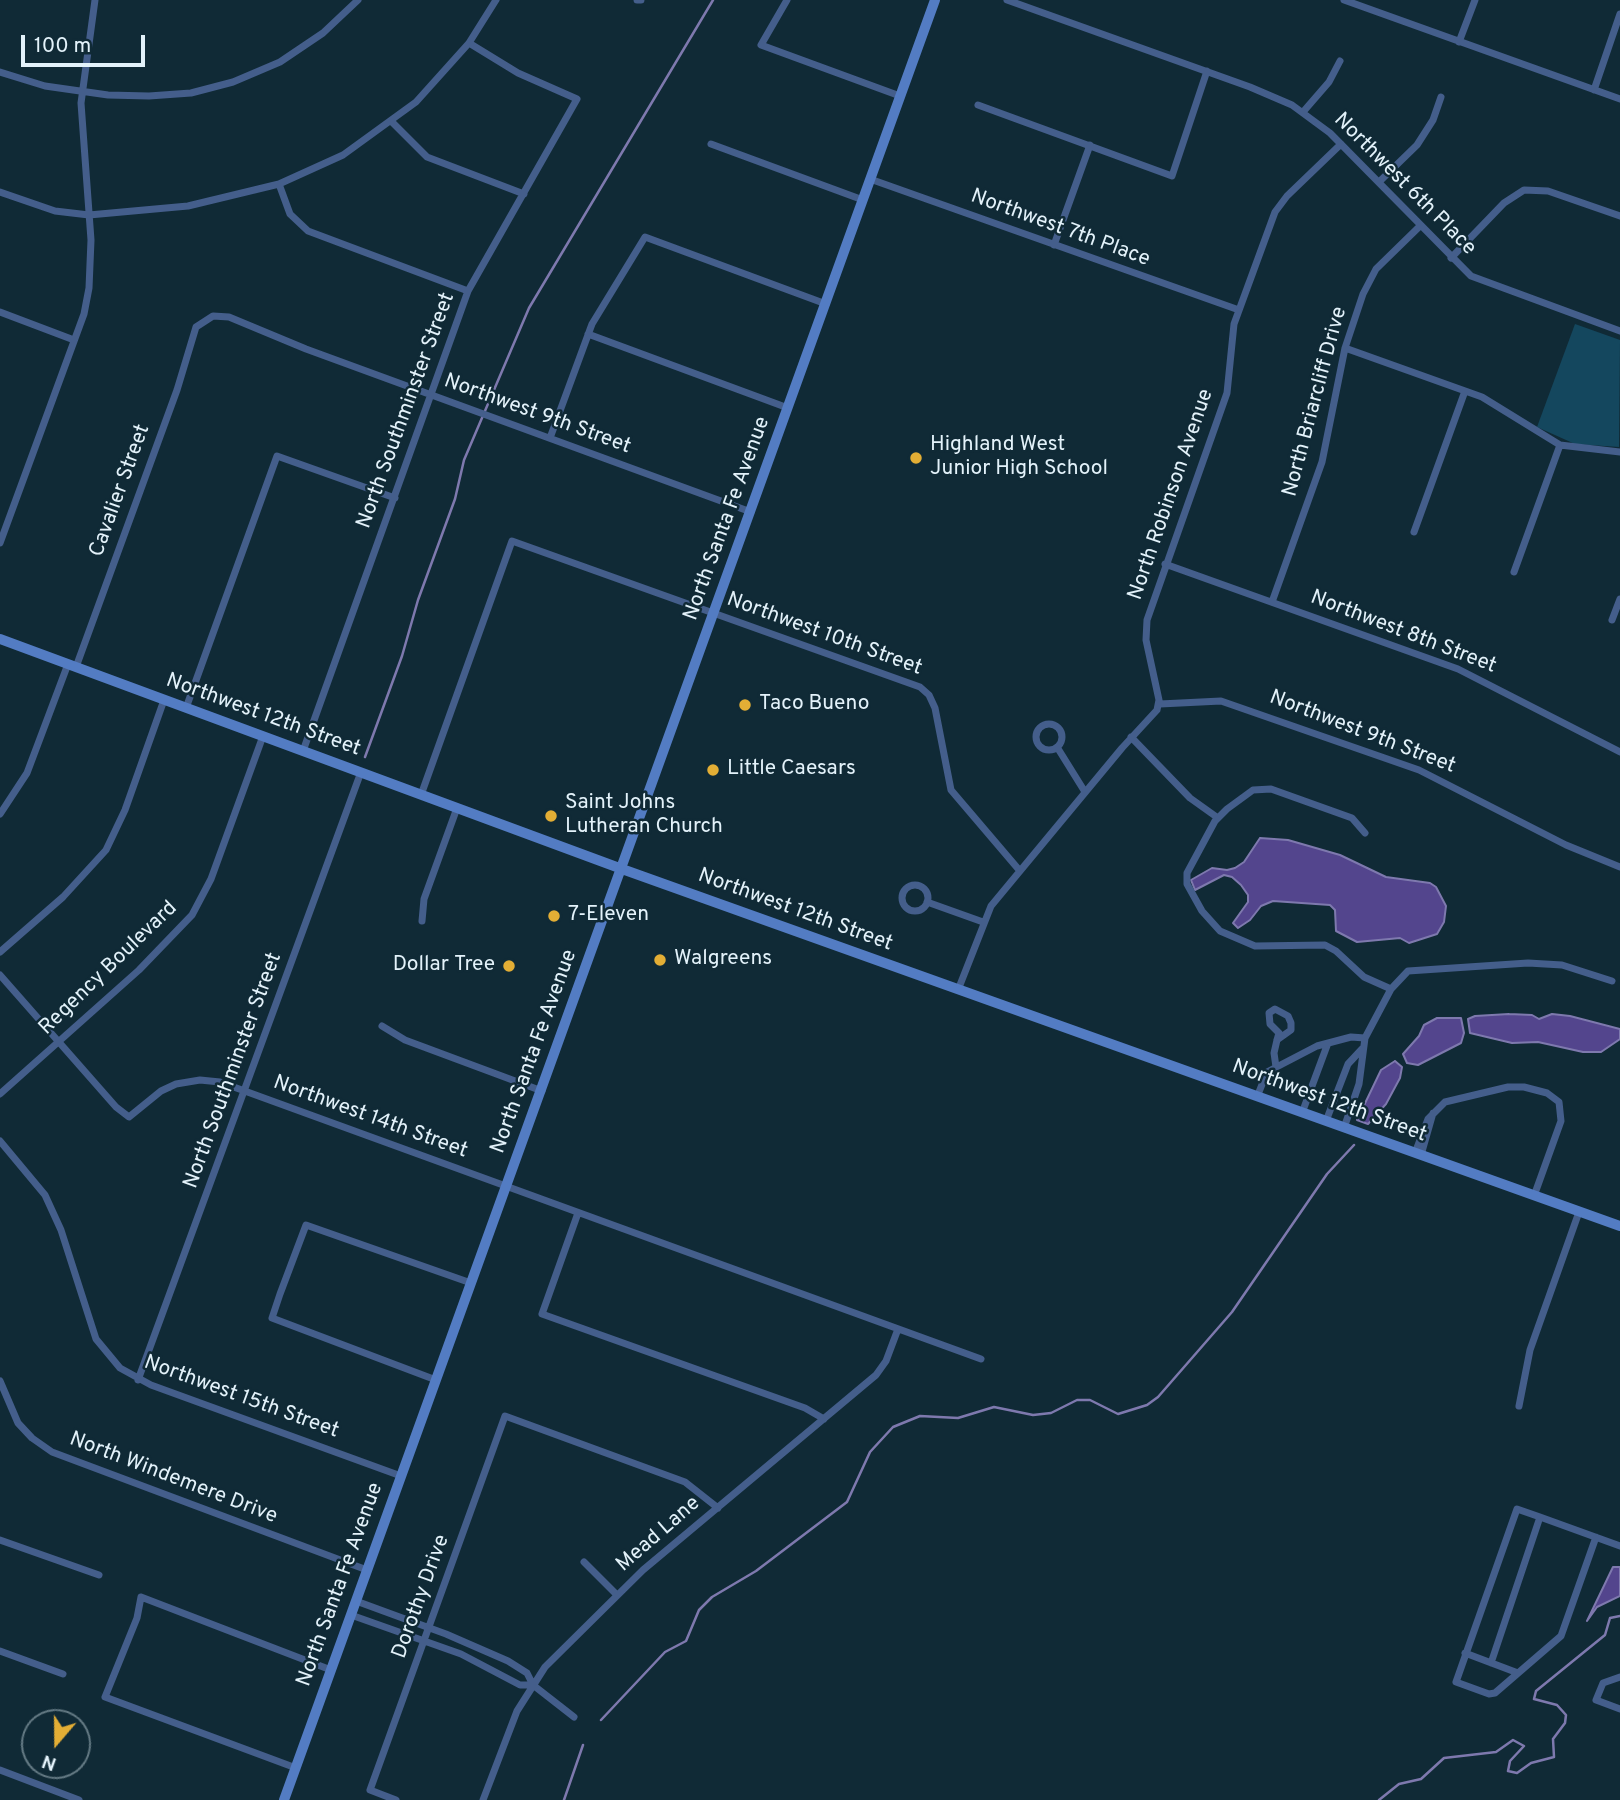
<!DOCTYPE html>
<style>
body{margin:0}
#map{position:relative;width:1620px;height:1800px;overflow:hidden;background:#102a36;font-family:Overpass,sans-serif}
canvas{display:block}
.north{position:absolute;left:21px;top:1709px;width:70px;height:70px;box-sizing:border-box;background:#102a36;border:2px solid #647a84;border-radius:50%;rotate:200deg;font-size:19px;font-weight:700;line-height:28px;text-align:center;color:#e3f2fa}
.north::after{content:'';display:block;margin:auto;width:24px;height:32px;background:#e3ae35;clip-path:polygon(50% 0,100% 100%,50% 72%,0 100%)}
.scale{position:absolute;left:21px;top:35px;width:124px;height:32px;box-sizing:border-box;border:4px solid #e3f2fa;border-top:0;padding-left:9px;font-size:21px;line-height:24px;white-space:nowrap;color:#e3f2fa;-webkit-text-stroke:5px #102a36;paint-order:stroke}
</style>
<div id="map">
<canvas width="1620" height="1800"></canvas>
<div class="north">N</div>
<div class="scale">100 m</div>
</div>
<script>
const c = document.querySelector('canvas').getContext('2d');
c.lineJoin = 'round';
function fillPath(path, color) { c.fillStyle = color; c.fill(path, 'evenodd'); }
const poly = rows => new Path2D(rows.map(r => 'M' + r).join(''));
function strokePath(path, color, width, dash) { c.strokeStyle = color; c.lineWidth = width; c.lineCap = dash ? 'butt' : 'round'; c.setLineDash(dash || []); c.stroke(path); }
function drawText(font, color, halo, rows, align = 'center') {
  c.font = font + ' Overpass,sans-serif'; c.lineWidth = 5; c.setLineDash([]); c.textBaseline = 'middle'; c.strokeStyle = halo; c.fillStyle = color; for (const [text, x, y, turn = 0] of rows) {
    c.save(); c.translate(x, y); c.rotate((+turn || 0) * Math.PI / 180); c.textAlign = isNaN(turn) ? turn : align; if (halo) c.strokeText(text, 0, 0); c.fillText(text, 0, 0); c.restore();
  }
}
const green = poly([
 [1575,324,1620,340,1619,447,1575,444,1537,427]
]);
const water = poly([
 [1260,838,1288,840,1340,855,1386,877,1430,883,1436,887,1446,906,1444,922,1437,934,1409,943,1400,938,1357,942,1336,931,1335,910,1330,905,1273,901,1261,906,1250,920,1238,928,1233,923,1248,902,1248,895,1241,885,1232,877,1224,875,1195,890,1191,880,1212,868,1227,870,1235,868,1244,862,1260,838],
 [1509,1014,1532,1015,1539,1019,1552,1014,1570,1016,1620,1029,1620,1039,1601,1052,1583,1052,1538,1042,1512,1043,1470,1033,1468,1019,1475,1016,1509,1014],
 [1437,1018,1461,1018,1464,1033,1461,1043,1418,1065,1407,1063,1403,1054,1419,1036,1424,1025,1437,1018],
 [1395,1061,1402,1067,1400,1078,1386,1104,1368,1124,1357,1120,1381,1070,1395,1061],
 [1613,1567,1620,1567,1620,1596,1597,1607,1587,1621,1613,1567]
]);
const stream = poly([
 [365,757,402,656,418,600,455,499,464,460,529,308,713,0],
 [601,1720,665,1652,686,1641,699,1610,712,1597,756,1571,847,1502,870,1452,893,1427,920,1416,958,1418,994,1407,1033,1415,1051,1413,1077,1400,1090,1400,1118,1414,1147,1405,1158,1397,1232,1312,1327,1174,1354,1145],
 [564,1800,583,1745],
 [1379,1800,1399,1784,1421,1779,1444,1758,1496,1752,1513,1740,1524,1746,1510,1761,1508,1771,1517,1773,1531,1763,1554,1757,1553,1739,1565,1723,1566,1715,1557,1705,1534,1699,1536,1691,1605,1635,1610,1618,1620,1616]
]);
const street = poly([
 [637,0,641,0],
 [787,0,761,45,900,96],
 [1007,0,1250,87,1292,105,1330,133,1471,276,1620,331],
 [1344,0,1620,99],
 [1459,42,1475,0],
 [0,72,45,86,108,95,149,96,191,93,233,82,280,62,323,33,358,0],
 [1594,90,1620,14],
 [978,105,1172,176,1207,71],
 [1303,112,1329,82,1340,61],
 [392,122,427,157,524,194],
 [711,144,863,200],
 [870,179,1239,310],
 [1379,182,1417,145,1433,120,1441,97],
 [279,184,290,214,308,231,468,291],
 [0,192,55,211,89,215,188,206,279,184,343,155,416,102,469,43,496,0],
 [1054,245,1090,145],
 [1451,258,1504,203,1524,190,1548,191,1620,216],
 [0,312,74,340],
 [588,334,788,408],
 [1345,348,1482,397,1560,445,1620,452],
 [550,438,592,324,645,237,826,304],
 [1414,532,1465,391],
 [0,543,84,314,89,288,91,240,81,103,95,0],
 [1165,564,1458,669,1620,752],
 [1514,572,1560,445],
 [1272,602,1322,462,1345,348,1363,294,1376,269,1420,226],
 [1612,620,1620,599],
 [76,667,177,390,196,327,213,316,229,317,306,349,751,512],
 [1160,704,1221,701,1419,770,1566,845,1620,867],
 [186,708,277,456,395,498],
 '1036 737a13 13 0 1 1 26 0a13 13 0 1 1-26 0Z',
 [1131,737,1190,798,1218,818],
 [1057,747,1085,792],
 [303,751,468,291,577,99,518,73,469,43],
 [421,795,512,541,920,687,929,695,935,708,951,790,1020,871],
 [0,814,27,773,68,664],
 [1365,833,1352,818,1271,789,1253,790,1227,809,1215,821,1187,873,1187,884,1202,911,1220,931,1255,946,1325,945,1336,951,1364,977,1391,989],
 '902 898a13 13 0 1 1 26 0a13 13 0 1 1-26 0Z',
 [927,902,983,922],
 [422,921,424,899,457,808],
 [0,952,63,897,106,850,125,810,164,700],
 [0,975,116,1107,129,1117,161,1091,176,1084,200,1080,220,1082,981,1359],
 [958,990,991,906,1122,748,1157,710,1159,700,1146,640,1147,620,1227,393,1234,324,1275,212,1287,196,1341,144],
 [382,1026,405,1040,542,1091],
 [1276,1067,1274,1053,1277,1040,1279,1033,1270,1024,1269,1013,1275,1009,1288,1016,1291,1023,1291,1030,1277,1040],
 [0,1094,139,970,192,915,211,879,263,736],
 [1257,1097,1267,1072,1317,1046,1351,1037,1365,1038],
 [1302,1113,1328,1043],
 [1326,1121,1348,1064,1362,1049],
 [1344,1128,1359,1084,1365,1038,1391,989,1408,971,1528,963,1562,965,1612,981],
 [0,1141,45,1195,61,1230,96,1339,120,1368,151,1385,401,1476],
 [1415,1153,1428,1119,1445,1102,1508,1087,1524,1087,1547,1093,1559,1102,1561,1121,1534,1196],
 [1421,1155,1433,1113],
 [578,1213,542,1314,805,1408,824,1419],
 [138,1380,361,772],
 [436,1380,272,1318,280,1294,306,1225,471,1283],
 [0,1381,18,1423,32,1438,52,1452,367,1570],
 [1519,1406,1530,1350,1579,1212],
 [1596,1537,1561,1636,1495,1693,1489,1694,1456,1682,1517,1509,1540,1517,1620,1546],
 [0,1540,99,1575],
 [584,1562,617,1595],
 [356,1601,446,1634,508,1661,527,1673,533,1685,574,1717],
 [351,1615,461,1654,520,1685,533,1685],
 [0,1651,63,1674],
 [1465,1653,1518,1673],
 [1491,1663,1540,1517],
 [1620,1677,1603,1683,1596,1700,1620,1709],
 [296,1768,105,1697,137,1618,141,1597,331,1670],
 [0,1770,79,1800],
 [396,1800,370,1790,505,1416,685,1482,718,1508],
 [483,1800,517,1711,545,1667,643,1570,876,1375,886,1361,898,1329]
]);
const secondary = poly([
 [0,639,622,869,1620,1226],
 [284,1800,935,0]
]);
const markers = [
 [916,458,7,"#e3ae35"],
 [745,705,7,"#e3ae35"],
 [713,770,7,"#e3ae35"],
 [551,816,7,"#e3ae35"],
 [554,916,7,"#e3ae35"],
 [660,960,7,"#e3ae35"],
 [509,966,7,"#e3ae35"]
];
const streetNames = [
 ["Northwest 6th Place",1404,185,45],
 ["Northwest 7th Place",1060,229,20],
 ["North Briarcliff Drive",1316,402,-75],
 ["North Southminster Street",407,411,-70],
 ["Northwest 9th Street",537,415,20],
 ["Cavalier Street",121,491,-70],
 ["North Robinson Avenue",1172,495,-71],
 ["North Santa Fe Avenue",728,519,-70],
 ["Northwest 8th Street",1403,633,21],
 ["Northwest 10th Street",824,635,20],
 ["Northwest 12th Street",263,716,20],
 ["Northwest 9th Street",1362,733,21],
 ["Northwest 12th Street",795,911,20],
 ["Regency Boulevard",109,969,-44],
 ["North Santa Fe Avenue",535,1052,-70],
 ["North Southminster Street",234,1071,-70],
 ["Northwest 12th Street",1329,1102,20],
 ["Northwest 14th Street",370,1118,20],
 ["Northwest 15th Street",241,1398,20],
 ["North Windemere Drive",173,1479,21],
 ["Mead Lane",659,1535,-41],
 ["North Santa Fe Avenue",341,1585,-70],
 ["Dorothy Drive",422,1597,-70]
];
const poiNames = [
 ["Highland West",930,446],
 ["Junior High School",930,470],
 ["Taco Bueno",759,705],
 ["Little Caesars",727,770],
 ["Saint Johns",565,804],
 ["Lutheran Church",565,828],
 ["7-Eleven",568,916],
 ["Walgreens",674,960],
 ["Dollar Tree",495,966,"right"]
];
fillPath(green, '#14475e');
fillPath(water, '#53458d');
strokePath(water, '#7e79ae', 2);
strokePath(stream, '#7e79ae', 2.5);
strokePath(street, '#445e8b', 7);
strokePath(secondary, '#537cc3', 10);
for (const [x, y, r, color] of markers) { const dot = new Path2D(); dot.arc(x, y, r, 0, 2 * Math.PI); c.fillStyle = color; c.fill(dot); strokePath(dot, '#102a36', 2.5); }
drawText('21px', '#e3f2fa', '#102a36', streetNames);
drawText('21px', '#e3f2fa', '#102a36', poiNames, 'left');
</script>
